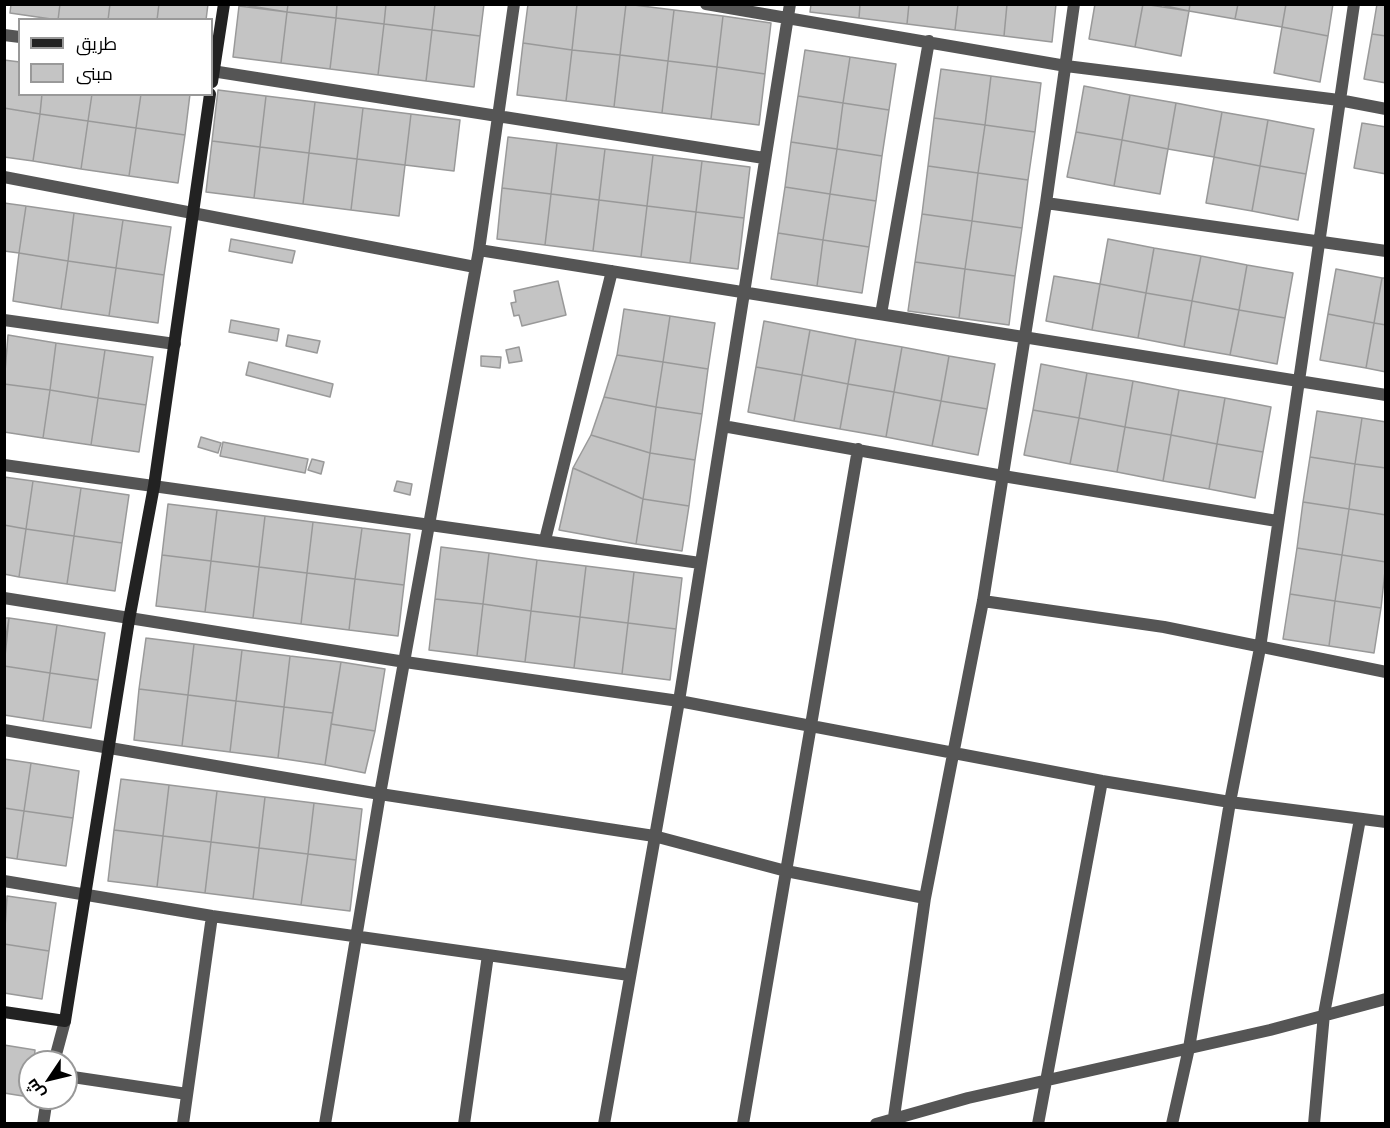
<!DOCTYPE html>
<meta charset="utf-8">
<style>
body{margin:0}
#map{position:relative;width:1390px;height:1128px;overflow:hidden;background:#fff;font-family:Commissioner,Cairo,sans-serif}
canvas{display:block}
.frame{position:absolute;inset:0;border:6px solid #000;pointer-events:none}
.legend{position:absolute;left:18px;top:18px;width:195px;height:78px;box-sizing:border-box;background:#fff;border:2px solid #999;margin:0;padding:8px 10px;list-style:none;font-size:18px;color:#000}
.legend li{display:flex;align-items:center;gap:12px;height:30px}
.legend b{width:30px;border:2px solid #999}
.north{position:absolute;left:18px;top:1050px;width:60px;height:60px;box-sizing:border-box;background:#fff;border:2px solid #999;border-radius:50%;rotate:235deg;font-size:16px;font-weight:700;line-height:24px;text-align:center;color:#000}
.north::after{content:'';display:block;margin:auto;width:21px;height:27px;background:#000;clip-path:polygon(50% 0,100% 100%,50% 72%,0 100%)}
</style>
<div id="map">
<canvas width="1390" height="1128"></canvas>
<div class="frame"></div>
<ul class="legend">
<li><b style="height:8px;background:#222"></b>طريق</li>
<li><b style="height:16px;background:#c4c4c4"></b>مبنى</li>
</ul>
<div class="north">ش</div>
</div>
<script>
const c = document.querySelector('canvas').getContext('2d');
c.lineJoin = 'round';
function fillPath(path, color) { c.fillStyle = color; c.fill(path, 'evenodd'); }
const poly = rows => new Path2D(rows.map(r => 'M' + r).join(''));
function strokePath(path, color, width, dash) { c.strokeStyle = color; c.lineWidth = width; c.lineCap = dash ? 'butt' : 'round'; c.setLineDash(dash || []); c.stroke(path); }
const building = poly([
 [11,4,60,4,58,20,10,13,11,4],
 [60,4,110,4,108,20,58,20,60,4],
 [110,4,159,4,157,20,108,20,110,4],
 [159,4,208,4,206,20,157,20,159,4],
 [239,4,288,4,287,12,239,4],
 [288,4,337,4,336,18,287,12,288,4],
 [337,4,386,4,384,24,336,18,337,4],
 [386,4,435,4,432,30,384,24,386,4],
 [435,4,484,4,480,36,432,30,435,4],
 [528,4,577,4,572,50,523,43,528,4],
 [577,4,626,4,620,55,572,50,577,4],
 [626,4,674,10,668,61,620,55,626,4],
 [811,4,860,4,859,18,810,12,811,4],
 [860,4,909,4,907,24,859,18,860,4],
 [909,4,958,4,955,30,907,24,909,4],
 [958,4,1007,4,1004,36,955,30,958,4],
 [1007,4,1056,4,1052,42,1004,36,1007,4],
 [1095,4,1143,4,1135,47,1089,39,1095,4],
 [1143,4,1189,11,1181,56,1135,47,1143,4],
 [1157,4,1190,4,1189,11,1157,4],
 [1190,4,1238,4,1235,19,1189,11,1190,4],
 [1238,4,1286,4,1282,27,1235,19,1238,4],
 [1286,4,1333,4,1328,36,1282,27,1286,4],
 [1377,4,1386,4,1386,36,1372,34,1377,4],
 [239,6,287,12,281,63,233,57,239,6],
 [674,10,723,16,717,67,668,61,674,10],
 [287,12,336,18,330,69,281,63,287,12],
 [723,16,771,23,765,74,717,67,723,16],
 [336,18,384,24,378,75,330,69,336,18],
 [384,24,432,30,426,81,378,75,384,24],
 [1282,27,1328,36,1320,82,1274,73,1282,27],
 [432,30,480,36,474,87,426,81,432,30],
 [1372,34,1386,36,1386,83,1364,79,1372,34],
 [523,43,572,50,566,101,517,95,523,43],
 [572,50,620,55,614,107,566,101,572,50],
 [805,50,850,57,843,103,798,96,805,50],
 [620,55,668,61,662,113,614,107,620,55],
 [850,57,896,64,889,110,843,103,850,57],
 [4,60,20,62,20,94,42,94,40,114,4,108,4,60],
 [668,61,717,67,711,119,662,113,668,61],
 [717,67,765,74,759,125,711,119,717,67],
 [941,69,991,76,985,125,934,118,941,69],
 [991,76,1041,83,1035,132,985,125,991,76],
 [1084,86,1130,95,1122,140,1076,132,1084,86],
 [218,90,266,96,260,147,212,141,218,90],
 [42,94,92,94,88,121,40,114,42,94],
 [92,94,141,94,136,128,88,121,92,94],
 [141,94,190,94,185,135,136,128,141,94],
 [1130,95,1176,103,1168,149,1122,140,1130,95],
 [266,96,315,102,309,153,260,147,266,96],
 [798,96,843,103,837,149,791,142,798,96],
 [315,102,363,108,357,159,309,153,315,102],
 [843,103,889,110,882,156,837,149,843,103],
 [1176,103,1222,112,1214,157,1168,149,1176,103],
 [4,108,40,114,33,161,4,157,4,108],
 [363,108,411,114,405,165,357,159,363,108],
 [1222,112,1268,120,1260,166,1214,157,1222,112],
 [40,114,88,121,81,169,33,161,40,114],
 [411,114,460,120,454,171,405,165,411,114],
 [934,118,985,125,978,173,928,166,934,118],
 [1268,120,1314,129,1306,174,1260,166,1268,120],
 [88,121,136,128,129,176,81,169,88,121],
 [1362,123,1386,127,1386,174,1354,168,1362,123],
 [985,125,1035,132,1028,180,978,173,985,125],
 [136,128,185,135,178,183,129,176,136,128],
 [1076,132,1122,140,1114,186,1067,177,1076,132],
 [508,137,557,143,551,194,502,188,508,137],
 [1122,140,1168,149,1160,194,1114,186,1122,140],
 [212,141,260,147,254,198,206,192,212,141],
 [791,142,837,149,830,194,785,187,791,142],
 [557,143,605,149,599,200,551,194,557,143],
 [260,147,309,153,303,204,254,198,260,147],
 [605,149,653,155,647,206,599,200,605,149],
 [837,149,882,156,876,201,830,194,837,149],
 [309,153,357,159,351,210,303,204,309,153],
 [653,155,702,161,696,212,647,206,653,155],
 [1214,157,1260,166,1252,211,1206,203,1214,157],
 [357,159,405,165,399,216,351,210,357,159],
 [702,161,750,167,744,218,696,212,702,161],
 [928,166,978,173,972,221,922,214,928,166],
 [1260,166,1306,174,1298,220,1252,211,1260,166],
 [978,173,1028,180,1022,228,972,221,978,173],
 [785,187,830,194,823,240,778,233,785,187],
 [502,188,551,194,545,245,497,239,502,188],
 [551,194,599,200,593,251,545,245,551,194],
 [830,194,876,201,869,247,823,240,830,194],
 [599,200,647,206,641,257,593,251,599,200],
 [4,203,26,206,19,253,4,251,4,203],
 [26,206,74,213,68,261,19,253,26,206],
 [647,206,696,212,690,263,641,257,647,206],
 [696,212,744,218,738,269,690,263,696,212],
 [74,213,123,220,116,268,68,261,74,213],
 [922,214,972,221,965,269,915,262,922,214],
 [123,220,171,227,164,275,116,268,123,220],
 [972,221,1022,228,1015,276,965,269,972,221],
 [778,233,823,240,817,286,771,279,778,233],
 [231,239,295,251,292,263,229,251,231,239],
 [1108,239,1154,248,1146,293,1100,284,1108,239],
 [823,240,869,247,862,293,817,286,823,240],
 [1154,248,1201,256,1192,301,1146,293,1154,248],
 [19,253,68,261,61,309,13,301,19,253],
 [1201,256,1247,265,1239,310,1192,301,1201,256],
 [68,261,116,268,109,316,61,309,68,261],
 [915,262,965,269,959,318,908,311,915,262],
 [1247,265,1293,273,1285,318,1239,310,1247,265],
 [116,268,164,275,158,323,109,316,116,268],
 [965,269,1015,276,1009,325,959,318,965,269],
 [1336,269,1382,278,1374,323,1328,314,1336,269],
 [1054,276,1100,284,1092,330,1046,321,1054,276],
 [1382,278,1386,278,1386,325,1374,323,1382,278],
 [558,281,566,315,522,326,519,315,514,316,511,303,516,302,514,291,558,281],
 [1100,284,1146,293,1138,338,1092,330,1100,284],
 [1146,293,1192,301,1184,347,1138,338,1146,293],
 [1192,301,1239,310,1230,355,1184,347,1192,301],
 [624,309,670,316,663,362,617,355,624,309],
 [1239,310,1285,318,1277,364,1230,355,1239,310],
 [1328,314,1374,323,1366,368,1320,360,1328,314],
 [670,316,715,323,708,369,663,362,670,316],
 [231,320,279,329,277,341,229,332,231,320],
 [764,321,810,330,802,375,756,367,764,321],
 [1374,323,1386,325,1386,372,1366,368,1374,323],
 [810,330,856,339,848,384,802,375,810,330],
 [8,335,56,343,50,390,4,384,8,335],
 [288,335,320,341,317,353,286,346,288,335],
 [856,339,902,347,894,392,848,384,856,339],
 [56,343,105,350,98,398,50,390,56,343],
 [519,347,522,361,509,363,506,350,519,347],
 [902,347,949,356,941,401,894,392,902,347],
 [105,350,153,357,146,405,98,398,105,350],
 [617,355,663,362,656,407,604,397,617,355],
 [481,356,501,357,500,368,481,366,481,356],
 [949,356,995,364,987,409,941,401,949,356],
 [249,362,333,384,330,397,246,375,249,362],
 [663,362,708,369,702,414,656,407,663,362],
 [1041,364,1087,373,1079,418,1033,410,1041,364],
 [756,367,802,375,794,421,748,412,756,367],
 [1087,373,1133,381,1125,427,1079,418,1087,373],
 [802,375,848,384,840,429,794,421,802,375],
 [1133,381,1179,390,1171,435,1125,427,1133,381],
 [4,384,50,390,43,438,4,432,4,384],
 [848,384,894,392,886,437,840,429,848,384],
 [50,390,98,398,91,445,43,438,50,390],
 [1179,390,1225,398,1217,444,1171,435,1179,390],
 [894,392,941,401,932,446,886,437,894,392],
 [604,397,656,407,650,453,591,435,604,397],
 [98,398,146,405,139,452,91,445,98,398],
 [1225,398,1271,407,1263,452,1217,444,1225,398],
 [941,401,987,409,978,455,932,446,941,401],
 [656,407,702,414,695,460,650,453,656,407],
 [1033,410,1079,418,1070,464,1024,455,1033,410],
 [1317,411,1362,418,1355,464,1310,457,1317,411],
 [1079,418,1125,427,1117,472,1070,464,1079,418],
 [1362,418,1386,422,1386,468,1355,464,1362,418],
 [1125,427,1171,435,1163,481,1117,472,1125,427],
 [591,435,650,453,643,499,573,468,591,435],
 [1171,435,1217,444,1209,489,1163,481,1171,435],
 [201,437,221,443,218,453,198,447,201,437],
 [223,442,308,459,305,473,220,456,223,442],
 [1217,444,1263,452,1255,498,1209,489,1217,444],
 [650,453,695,460,689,506,643,499,650,453],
 [1310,457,1355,464,1349,509,1303,502,1310,457],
 [312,459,324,462,321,474,308,470,312,459],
 [1355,464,1386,468,1386,515,1349,509,1355,464],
 [573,468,643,499,636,544,559,530,573,468],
 [4,477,33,481,26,529,4,525,4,477],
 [33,481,81,488,74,536,26,529,33,481],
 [397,481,412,484,410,495,394,491,397,481],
 [81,488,129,495,122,543,74,536,81,488],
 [643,499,689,506,682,551,636,544,643,499],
 [1303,502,1349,509,1342,555,1297,548,1303,502],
 [168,504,217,510,211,561,162,555,168,504],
 [1349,509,1386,515,1386,562,1342,555,1349,509],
 [217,510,265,516,259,567,211,561,217,510],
 [265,516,313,522,307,573,259,567,265,516],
 [313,522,362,528,355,579,307,573,313,522],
 [4,525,26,529,19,577,4,574,4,525],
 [362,528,410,534,404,585,355,579,362,528],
 [26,529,74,536,67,584,19,577,26,529],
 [74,536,122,543,115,591,67,584,74,536],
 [441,547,489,553,483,604,435,599,441,547],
 [1297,548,1342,555,1335,601,1290,594,1297,548],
 [489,553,537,560,531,611,483,604,489,553],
 [162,555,211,561,205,612,156,606,162,555],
 [1342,555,1386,562,1381,608,1335,601,1342,555],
 [537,560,586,566,580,617,531,611,537,560],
 [211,561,259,567,253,618,205,612,211,561],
 [586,566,634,572,628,623,580,617,586,566],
 [259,567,307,573,301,624,253,618,259,567],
 [634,572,682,578,676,629,628,623,634,572],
 [307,573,355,579,349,630,301,624,307,573],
 [355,579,404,585,398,636,349,630,355,579],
 [1290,594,1335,601,1329,646,1283,639,1290,594],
 [435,599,483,604,477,656,429,650,435,599],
 [1335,601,1381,608,1374,653,1329,646,1335,601],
 [483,604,531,611,525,662,477,656,483,604],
 [531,611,580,617,574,668,525,662,531,611],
 [580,617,628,623,622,674,574,668,580,617],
 [4,618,9,618,4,648,4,618],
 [9,618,57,625,50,673,4,666,9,618],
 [628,623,676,629,670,680,622,674,628,623],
 [57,625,105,633,98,680,50,673,57,625],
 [146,638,194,644,188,695,139,689,146,638],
 [194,644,242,650,236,701,188,695,194,644],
 [242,650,290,656,284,707,236,701,242,650],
 [290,656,341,662,333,713,284,707,290,656],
 [341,662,385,669,375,731,331,724,341,662],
 [4,666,50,673,43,721,4,715,4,666],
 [50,673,98,680,91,728,43,721,50,673],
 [139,689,188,695,182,746,134,740,139,689],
 [188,695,236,701,230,752,182,746,188,695],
 [236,701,284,707,278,758,230,752,236,701],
 [284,707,333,713,325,765,278,758,284,707],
 [331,724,375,731,365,773,325,765,331,724],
 [4,759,31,763,24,811,4,808,4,759],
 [31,763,79,771,73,818,24,811,31,763],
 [121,779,169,785,163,836,114,830,121,779],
 [169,785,217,791,211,842,163,836,169,785],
 [217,791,265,797,259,848,211,842,217,791],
 [265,797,314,803,308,854,259,848,265,797],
 [314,803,362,809,356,860,308,854,314,803],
 [4,808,24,811,17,859,4,857,4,808],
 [24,811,73,818,66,866,17,859,24,811],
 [114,830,163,836,157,887,108,881,114,830],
 [163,836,211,842,205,893,157,887,163,836],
 [211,842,259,848,253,899,205,893,211,842],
 [259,848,308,854,301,905,253,899,259,848],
 [308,854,356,860,350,911,301,905,308,854],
 [7,896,56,903,49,951,4,944,7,896],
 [4,944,49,951,42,999,4,993,4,944],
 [4,1045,35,1050,34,1062,30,1062,29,1097,4,1093,4,1045]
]);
const street = poly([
 [706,4,1066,66,1339,100,1386,109],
 [4,35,20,37],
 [212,71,764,158],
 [4,177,475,267],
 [1046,203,1386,251],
 [479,250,1386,395],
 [881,314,929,41],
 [4,320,175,344],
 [723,426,1003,476,1277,521],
 [4,465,700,563],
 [545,540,612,271],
 [4,598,405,662,679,701,1102,781,1230,802,1386,822],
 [983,601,1164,627,1386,672],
 [4,730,380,794,654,836,786,871,925,898],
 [4,881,212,916,629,975],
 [54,1062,65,1021],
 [66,1076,187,1094],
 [43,1124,47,1098],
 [183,1124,212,916],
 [325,1124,380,794,479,250,514,4],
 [464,1124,488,955],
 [604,1124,679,701,790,4],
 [743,1124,858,449],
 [876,1124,968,1098,1270,1030,1386,999],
 [893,1124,925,898,983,601,1046,203,1074,4],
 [1038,1124,1102,781],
 [1172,1124,1189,1048,1230,802,1260,648,1354,4],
 [1314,1124,1324,1014,1360,819]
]);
const secondary = poly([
 [212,82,224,4],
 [4,1012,65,1021,129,620,154,486,210,94]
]);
fillPath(building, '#c4c4c4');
strokePath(building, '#999', 1.5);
strokePath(street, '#555', 12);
strokePath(secondary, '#222', 12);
</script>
